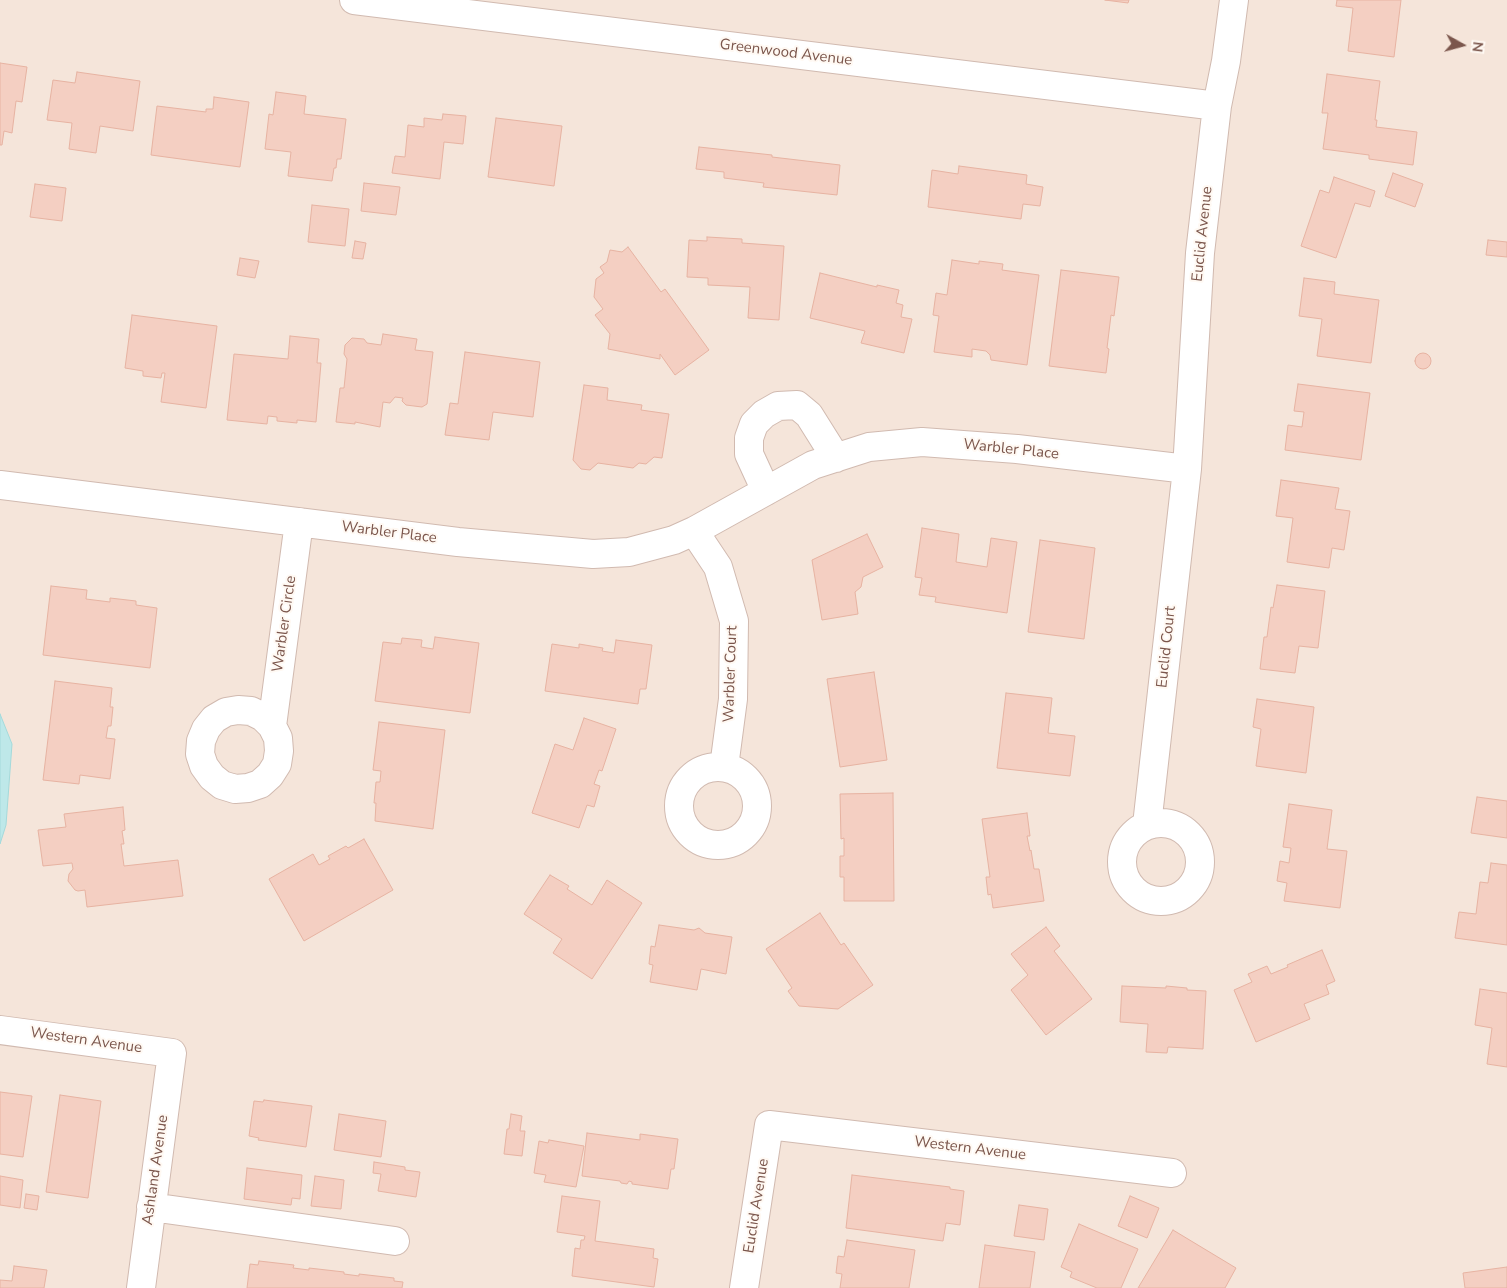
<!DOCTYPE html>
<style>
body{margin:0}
#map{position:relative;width:1507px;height:1288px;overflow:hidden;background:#fdf4ec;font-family:"Nunito Sans",sans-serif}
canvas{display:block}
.north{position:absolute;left:1437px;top:20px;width:50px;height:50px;-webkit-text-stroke:4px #fff9f3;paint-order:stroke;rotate:97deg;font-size:14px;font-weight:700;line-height:20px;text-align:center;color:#7b564c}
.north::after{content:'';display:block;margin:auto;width:18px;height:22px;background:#7b564c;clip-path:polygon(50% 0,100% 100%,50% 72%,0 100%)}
</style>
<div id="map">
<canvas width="1507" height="1288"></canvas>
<div class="north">N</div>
</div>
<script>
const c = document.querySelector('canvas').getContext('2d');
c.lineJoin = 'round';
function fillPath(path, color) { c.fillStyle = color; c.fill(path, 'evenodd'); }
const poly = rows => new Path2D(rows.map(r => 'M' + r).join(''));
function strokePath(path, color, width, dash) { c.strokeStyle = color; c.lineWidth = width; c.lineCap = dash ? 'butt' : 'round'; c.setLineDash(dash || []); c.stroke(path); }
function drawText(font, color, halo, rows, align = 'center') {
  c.font = font + ' "Nunito Sans",sans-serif'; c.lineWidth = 4; c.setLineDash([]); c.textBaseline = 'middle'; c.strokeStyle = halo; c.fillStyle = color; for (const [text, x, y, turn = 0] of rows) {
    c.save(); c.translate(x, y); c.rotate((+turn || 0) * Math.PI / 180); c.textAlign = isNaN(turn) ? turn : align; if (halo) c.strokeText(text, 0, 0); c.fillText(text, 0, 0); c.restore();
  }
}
const residential = poly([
 [0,0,1507,0,1507,1288,0,1288]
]);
const water = poly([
 [0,714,12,744,6,825,0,844,0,714]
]);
const building = poly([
 [1105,0,1129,0,1128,3,1105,0],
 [1337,0,1401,0,1394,57,1348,51,1353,8,1336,6,1337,0],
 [0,63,27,67,22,102,16,101,12,133,4,131,2,145,0,145,0,63],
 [77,72,140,81,133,131,100,126,96,153,69,149,72,123,47,120,53,80,75,83,77,72],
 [1327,74,1380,81,1375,120,1377,120,1376,127,1417,132,1413,165,1369,159,1369,155,1323,149,1328,113,1322,113,1327,74],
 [276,92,306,96,304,114,346,119,341,159,337,159,336,168,334,168,332,181,288,176,291,152,265,149,269,114,273,115,276,92],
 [214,97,249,102,240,167,151,155,157,106,206,112,206,109,213,109,214,97],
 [443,114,466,116,463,144,444,142,440,179,392,173,395,156,405,157,408,125,424,127,424,118,442,120,443,114],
 [496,118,562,126,554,186,488,177,496,118],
 [699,147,772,155,772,157,840,165,837,195,763,187,764,183,724,178,724,172,696,169,699,147],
 [959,166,1027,175,1026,184,1043,187,1040,206,1023,204,1021,219,928,207,932,170,958,174,959,166],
 [1393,173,1423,184,1415,207,1385,196,1393,173],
 [1334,177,1375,191,1370,207,1355,203,1336,258,1301,246,1320,190,1329,193,1334,177],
 [364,183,400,187,396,215,361,211,364,183],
 [35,184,66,188,62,221,30,217,35,184],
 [312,205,349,209,345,246,308,242,312,205],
 [707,237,742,239,742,243,784,246,779,320,748,318,750,287,708,285,708,278,687,277,689,240,707,241,707,237],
 [1488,240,1507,242,1507,257,1486,255,1488,240],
 [355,241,366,243,363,259,352,258,355,241],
 [628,247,661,292,665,289,709,350,675,375,660,354,660,359,608,349,610,334,595,315,603,309,594,297,596,279,604,273,600,267,607,262,610,250,622,252,628,247],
 [240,258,259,261,255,278,237,275,240,258],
 [952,260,979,264,979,261,1003,264,1002,270,1039,275,1027,365,991,360,990,355,986,351,972,349,972,357,934,352,939,316,933,315,936,293,947,295,952,260],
 [1061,270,1119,277,1114,316,1111,315,1107,348,1109,349,1106,373,1049,366,1061,270],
 [820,273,877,287,877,285,899,290,896,303,903,305,901,317,912,319,904,353,861,343,865,331,810,318,820,273],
 [1304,278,1335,282,1334,294,1379,300,1371,363,1317,356,1322,319,1299,316,1304,278],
 [132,315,217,326,206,408,161,402,165,373,162,373,161,378,143,376,143,371,125,368,132,315],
 [383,334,417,339,415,350,433,352,427,404,422,407,406,405,402,401,403,398,395,397,390,403,383,402,380,427,355,422,355,424,336,422,340,388,344,388,347,359,344,354,345,345,352,338,364,339,367,343,381,345,383,334],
 [290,336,319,339,317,363,321,363,316,422,297,420,297,423,277,421,277,417,268,416,267,424,227,420,234,354,288,359,290,336],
 [465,352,540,362,533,417,493,412,489,440,445,435,450,403,458,404,465,352],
 '1415 361a8 8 0 1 1 16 0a8 8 0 1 1-16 0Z',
 [1298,384,1370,393,1361,460,1285,450,1288,425,1302,427,1304,412,1294,411,1298,384],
 [584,385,608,388,607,400,642,405,641,410,669,414,662,458,654,457,646,464,639,463,633,468,598,463,590,470,581,469,573,460,584,385],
 [1281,480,1339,488,1335,509,1350,511,1344,550,1332,548,1329,568,1287,562,1293,518,1276,516,1281,480],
 [922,528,959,534,956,562,987,567,991,538,1017,542,1007,613,935,602,936,597,919,595,922,578,915,577,922,528],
 [867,534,883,567,863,577,861,587,855,592,858,614,822,620,812,560,867,534],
 [1040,540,1095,548,1084,639,1028,632,1040,540],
 [1277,585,1325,591,1318,648,1299,646,1295,673,1260,669,1264,637,1267,637,1271,607,1273,608,1277,585],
 [51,586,87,590,86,599,110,602,110,598,136,601,136,605,157,608,150,668,43,655,51,586],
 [435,637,479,643,470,713,375,701,383,642,401,644,402,638,422,640,421,647,433,649,435,637],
 [616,640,652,645,646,689,640,689,638,704,545,691,552,644,579,648,579,644,603,648,602,651,614,653,616,640],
 [874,672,887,760,840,767,827,679,874,672],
 [55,681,112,688,110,707,113,707,111,726,108,726,106,738,115,739,110,779,80,775,79,784,43,780,55,681],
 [1006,693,1052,698,1048,733,1075,736,1070,776,997,768,1006,693],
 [1257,699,1314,707,1306,773,1256,766,1261,729,1253,727,1257,699],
 [584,718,616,729,602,771,599,770,594,784,600,786,594,807,587,805,579,828,532,813,555,744,573,750,584,718],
 [379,722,445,730,433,829,375,821,376,803,374,803,376,782,380,782,381,771,373,770,379,722],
 [893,793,894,901,844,901,844,877,840,877,840,856,844,856,844,838,841,839,840,794,893,793],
 [1477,797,1507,801,1507,838,1471,833,1477,797],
 [1289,804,1332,810,1327,849,1347,851,1340,908,1284,901,1287,883,1277,881,1280,861,1289,863,1291,848,1283,847,1289,804],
 [123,807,125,830,122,831,124,844,121,844,124,866,178,860,183,896,87,907,85,890,78,891,75,890,68,881,69,874,73,869,72,863,43,866,38,830,66,827,64,814,123,807],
 [1027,813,1030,836,1027,836,1030,851,1031,850,1034,869,1039,869,1044,901,993,908,991,894,988,895,986,877,990,877,982,819,1027,813],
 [364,839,393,890,304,941,269,879,313,854,319,865,330,859,328,856,346,846,348,848,364,839],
 [1491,863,1507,865,1507,945,1455,938,1459,912,1476,914,1480,882,1488,883,1491,863],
 [550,875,569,886,567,889,592,905,607,880,642,903,592,979,553,953,562,939,524,914,550,875],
 [820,913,841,945,844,943,873,985,838,1009,799,1006,788,991,792,988,766,949,820,913],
 [659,925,694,930,699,928,705,933,732,937,726,974,701,969,697,990,650,982,653,965,649,964,651,946,655,947,659,925],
 [1046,927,1060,946,1054,951,1092,999,1046,1035,1011,990,1028,975,1011,954,1046,927],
 [1322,950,1335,981,1326,985,1329,994,1304,1004,1310,1019,1256,1042,1234,990,1252,982,1248,974,1267,966,1271,974,1288,967,1287,965,1322,950],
 [1122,986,1166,988,1166,986,1187,988,1187,990,1206,991,1203,1049,1168,1047,1167,1053,1146,1052,1148,1024,1120,1022,1122,986],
 [1480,989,1507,993,1507,1067,1487,1064,1492,1028,1475,1025,1480,989],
 [0,1092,32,1096,23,1157,0,1154,0,1092],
 [60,1095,101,1101,88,1198,46,1192,60,1095],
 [264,1100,312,1106,306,1147,258,1140,259,1138,249,1136,254,1101,263,1102,264,1100],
 [339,1114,386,1121,381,1157,334,1150,339,1114],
 [511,1114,522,1116,520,1131,525,1131,522,1156,504,1154,507,1129,509,1129,511,1114],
 [587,1133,640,1140,640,1134,678,1139,674,1169,671,1169,668,1189,632,1184,632,1182,629,1181,627,1184,621,1183,620,1181,582,1176,587,1133],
 [549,1140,584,1146,576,1187,544,1182,546,1175,534,1173,539,1141,548,1143,549,1140],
 [374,1162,405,1167,405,1170,420,1172,416,1197,378,1191,381,1174,373,1173,374,1162],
 [247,1168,302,1175,300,1199,292,1198,291,1205,244,1199,247,1168],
 [852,1175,950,1187,950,1189,964,1191,960,1225,946,1223,943,1241,846,1228,852,1175],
 [0,1176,23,1180,20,1208,0,1205,0,1176],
 [315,1176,344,1180,341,1209,311,1206,315,1176],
 [26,1194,39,1196,37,1210,24,1208,26,1194],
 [562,1196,600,1201,595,1241,654,1249,653,1258,658,1259,654,1287,572,1276,575,1248,580,1249,581,1240,584,1240,585,1236,557,1232,562,1196],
 [1130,1196,1159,1208,1147,1238,1118,1226,1130,1196],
 [1019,1205,1048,1209,1044,1240,1014,1236,1019,1205],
 [1079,1224,1138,1249,1121,1288,1097,1288,1070,1277,1072,1272,1061,1267,1079,1224],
 [1173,1230,1236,1268,1225,1288,1138,1288,1173,1230],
 [847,1240,915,1250,909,1288,840,1288,842,1274,836,1273,838,1256,844,1257,847,1240],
 [985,1245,1035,1252,1030,1288,979,1288,985,1245],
 [259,1261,294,1265,293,1268,309,1270,309,1268,344,1272,344,1274,359,1276,359,1274,394,1278,394,1281,403,1282,402,1288,247,1288,250,1264,258,1265,259,1261],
 [14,1266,47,1270,44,1288,0,1288,0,1280,12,1281,14,1266],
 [1507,1267,1507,1288,1465,1288,1463,1273,1507,1267]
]);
const minor = poly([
 [354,0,1217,106],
 [0,485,458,542,593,554,629,552,674,540,694,531,813,465,869,447,922,442,1017,449,1187,469],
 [766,491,749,454,749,438,754,424,764,414,778,406,797,405,809,415,836,458],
 [694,531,718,567,734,621,733,699,724,767],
 [272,726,263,717,251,711,238,710,226,712,214,719,206,729,201,741,200,754,204,766,212,777,222,785,235,789,248,788,260,784,270,775,277,764,279,751,278,738,272,726,299,522],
 '679 806a39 39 0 1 1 78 0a39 39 0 1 1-78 0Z',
 '1122 862a39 39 0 1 1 78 0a39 39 0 1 1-78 0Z',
 [1147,825,1187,469,1200,253,1217,106,1226,61,1234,0],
 [0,1030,172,1053,141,1288],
 [151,1207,395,1241],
 [744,1288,769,1125,1172,1173]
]);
const streetNames = [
 ["Greenwood Avenue",786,53,7],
 ["Euclid Avenue",1203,234,-84],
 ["Warbler Place",1011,450,6],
 ["Warbler Place",389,533,7],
 ["Warbler Circle",285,624,-82],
 ["Euclid Court",1167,647,-84],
 ["Warbler Court",731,674,-88],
 ["Western Avenue",86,1041,8],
 ["Western Avenue",970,1149,7],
 ["Ashland Avenue",156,1170,-82],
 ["Euclid Avenue",757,1206,-81]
];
fillPath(residential, '#f5e5da');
fillPath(water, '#bee8e9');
strokePath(water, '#a4dadb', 1);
fillPath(building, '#f4cfc2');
strokePath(building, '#e7b3a2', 1);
strokePath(minor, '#d1bab0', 30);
strokePath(minor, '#fff', 28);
drawText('15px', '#7b564c', '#fff9f3', streetNames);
</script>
